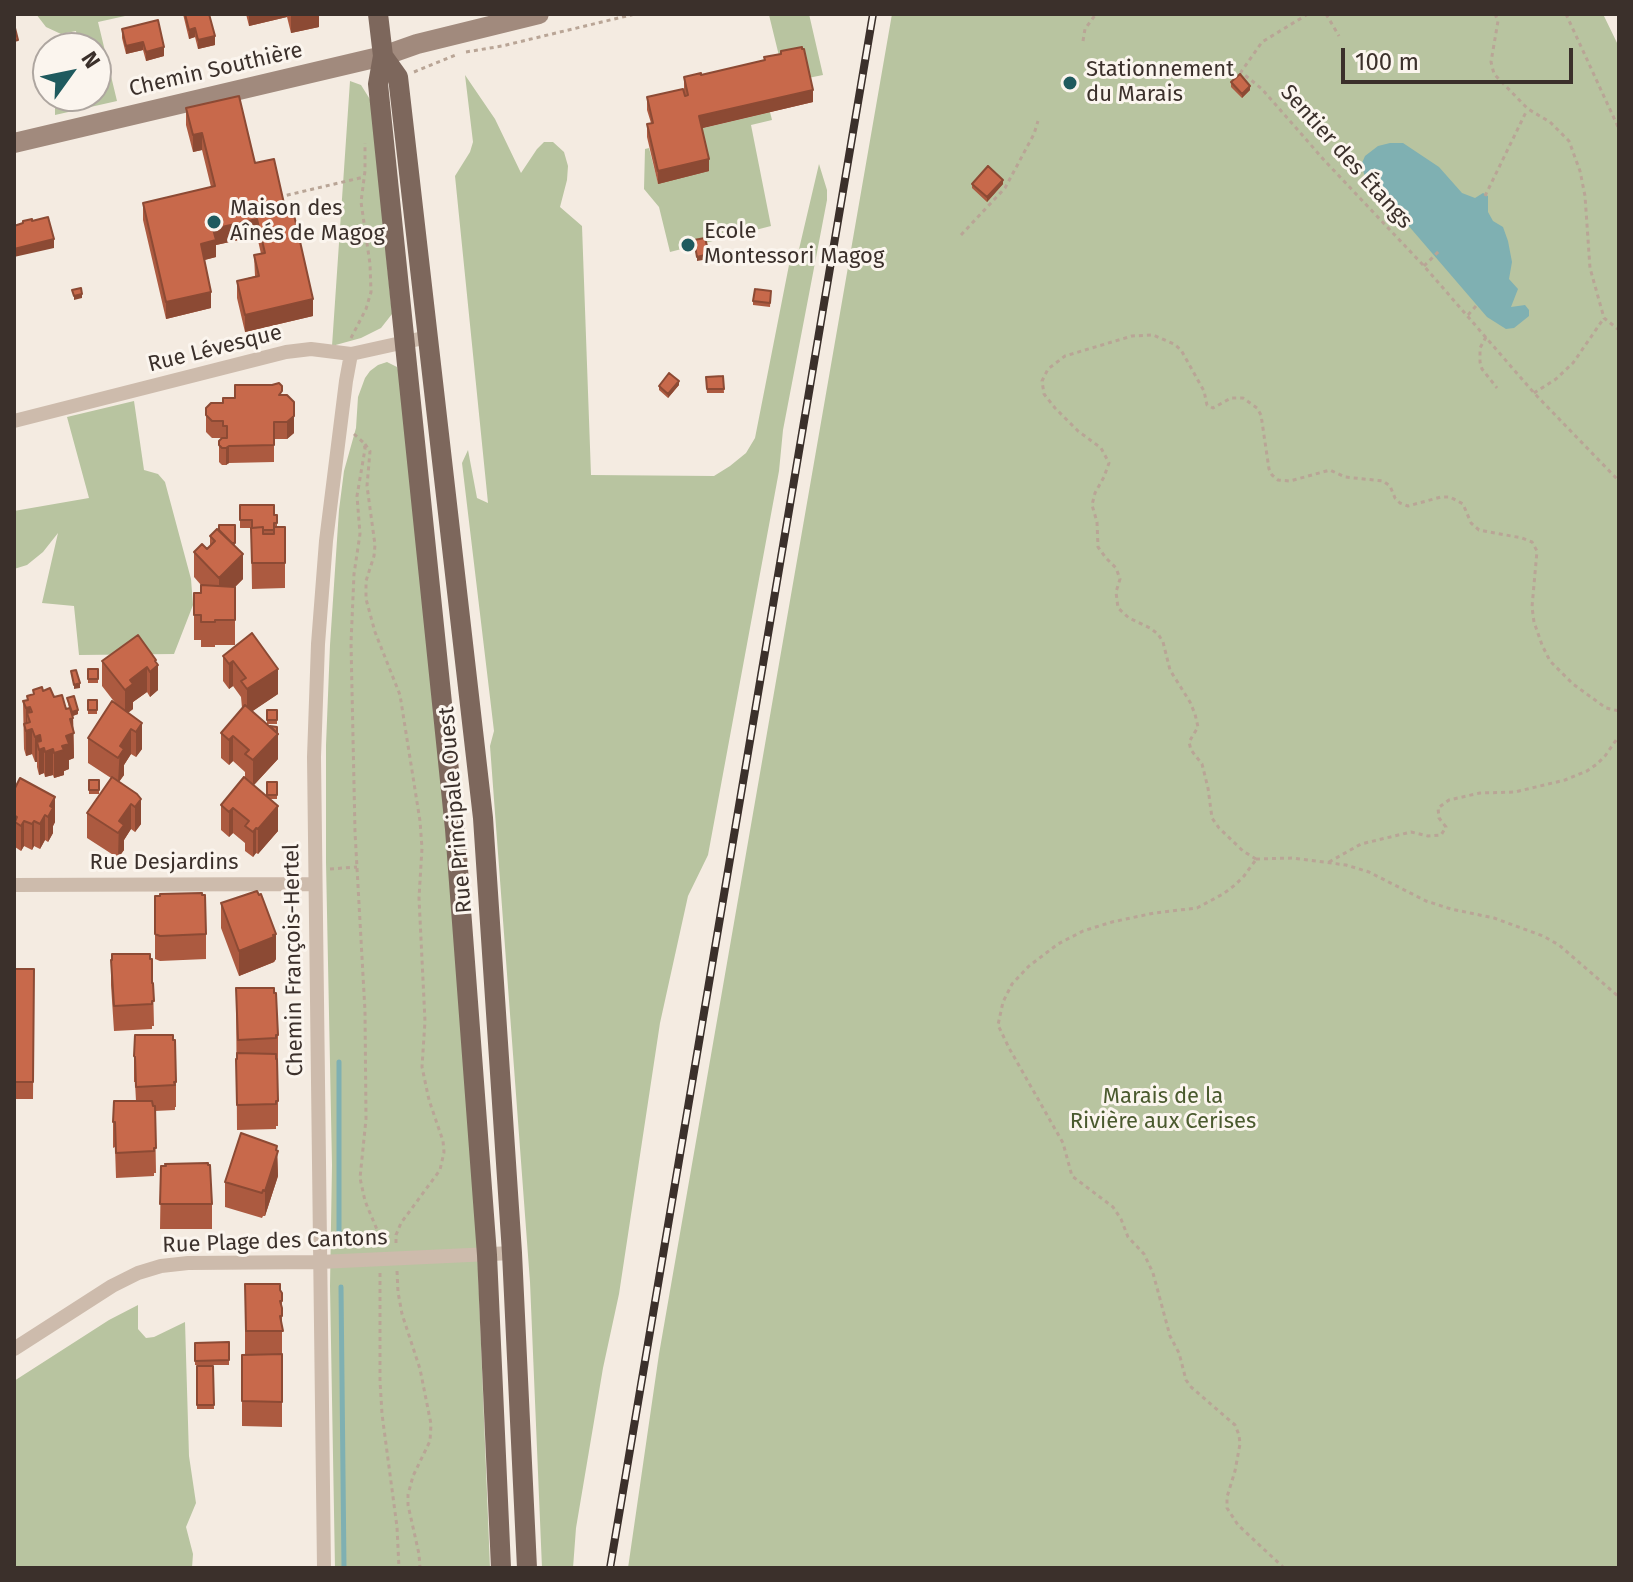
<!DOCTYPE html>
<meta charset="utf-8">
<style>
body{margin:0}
#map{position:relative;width:1633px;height:1582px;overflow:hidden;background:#f4ebe1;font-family:"Fira Sans",sans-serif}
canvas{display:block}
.frame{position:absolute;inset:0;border:16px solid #3b302b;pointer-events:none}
.north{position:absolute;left:32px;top:32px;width:80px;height:80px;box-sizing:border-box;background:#fbf5ee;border:2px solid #aea6a0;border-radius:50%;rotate:57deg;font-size:22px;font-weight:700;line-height:32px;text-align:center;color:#3b302b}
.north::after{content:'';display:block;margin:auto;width:28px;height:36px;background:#1f5a5e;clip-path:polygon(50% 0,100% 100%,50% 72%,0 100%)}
.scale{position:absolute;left:1341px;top:48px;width:232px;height:36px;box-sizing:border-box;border:4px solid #3b302b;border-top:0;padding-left:10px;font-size:24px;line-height:28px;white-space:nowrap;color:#3b302b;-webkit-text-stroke:6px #fbf5ee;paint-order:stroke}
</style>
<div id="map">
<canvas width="1633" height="1582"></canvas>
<div class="frame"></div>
<div class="north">N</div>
<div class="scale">100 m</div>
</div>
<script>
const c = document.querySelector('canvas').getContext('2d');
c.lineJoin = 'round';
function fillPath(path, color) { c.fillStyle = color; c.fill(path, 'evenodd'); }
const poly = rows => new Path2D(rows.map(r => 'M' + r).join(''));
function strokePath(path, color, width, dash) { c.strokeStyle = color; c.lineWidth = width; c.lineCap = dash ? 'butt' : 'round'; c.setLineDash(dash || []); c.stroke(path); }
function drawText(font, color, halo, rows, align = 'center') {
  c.font = font + ' "Fira Sans",sans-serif'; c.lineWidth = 6; c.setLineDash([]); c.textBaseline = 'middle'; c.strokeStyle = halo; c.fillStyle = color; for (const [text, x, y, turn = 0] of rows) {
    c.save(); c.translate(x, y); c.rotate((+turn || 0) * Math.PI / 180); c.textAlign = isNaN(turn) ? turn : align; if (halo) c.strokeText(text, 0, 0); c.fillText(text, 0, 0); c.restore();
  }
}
const green = poly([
 [36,14,134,14,98,22,117,101,55,115,55,96,96,96,96,48,78,48,76,31,61,34,46,27],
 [773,14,809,14,823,75,808,78,781,64,769,15],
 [892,14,1603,14,1619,47,1619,1568,628,1568,659,1354],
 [465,75,495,119,521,173,537,149,544,142,553,142,564,152,568,166,567,180,560,207,582,226,591,475,714,476,730,466,746,453,755,438,789,265,796,262,819,164,827,190,827,200,783,430,779,471,708,855,688,896,660,1023,619,1294,603,1368,576,1528,573,1568,542,1568,530,1282,490,746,494,731,462,463,468,450,477,498,488,503,455,176,470,152,473,142],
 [350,81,361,85,371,101,392,314,381,328,361,338,332,346],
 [770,112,772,120,751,125,771,226,670,252,659,207,644,189,645,149,649,148,658,183,699,129],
 [387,362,397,367,399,373,442,767,476,1219,490,1568,335,1568,330,1286,332,1165,326,862,326,745,330,645,339,510,344,471,356,428,358,397,365,378,370,371,378,365],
 [134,401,144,470,158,474,165,482,191,579,193,605,174,654,79,655,74,606,42,603,58,533,43,552,27,565,14,569,14,511,89,498,67,417],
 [138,1305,138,1329,146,1338,154,1337,185,1322,189,1456,196,1503,186,1527,193,1554,192,1568,14,1568,14,1381,109,1320]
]);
const water = poly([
 [1390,143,1403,143,1439,167,1462,193,1475,198,1483,193,1488,196,1488,212,1493,221,1503,227,1508,241,1512,262,1509,279,1518,289,1511,307,1525,305,1529,310,1529,316,1514,328,1506,329,1487,317,1364,174,1362,163,1365,156,1378,146]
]);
const stream = poly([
 [339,1062,339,1236],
 [341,1287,344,1568]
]);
const path = poly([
 [1308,14,1262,42,1241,72,1262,89,1324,160,1424,266,1534,393,1619,481],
 [1326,14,1339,36],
 [1495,14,1498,21,1491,62,1494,74,1528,109,1550,122,1569,141,1580,171,1585,196,1590,268,1604,318,1619,330],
 [1566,14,1619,129],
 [1083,41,1085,29,1096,14],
 [466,52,502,46,635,14],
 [414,72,458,54],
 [1485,196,1527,110],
 [279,197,364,177],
 [961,235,1005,188,1034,134,1038,121],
 [1424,266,1440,250],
 [1468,315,1476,306],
 [1486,337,1480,348,1480,362,1482,369,1497,388],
 [351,338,366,309,371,292,370,264,361,202,365,171,365,143],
 [1534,393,1556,379,1573,363,1604,318],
 [354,434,364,443,365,449,357,496,360,534,354,574,351,643,355,832,365,1011,366,1119,360,1178,365,1201,378,1232,379,1245],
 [365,444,370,451,367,486,375,545,374,556,366,581,366,599,375,632,400,695,420,821,422,848,419,898,425,1021,422,1067,429,1100,443,1141,444,1152,440,1170,401,1223,396,1235,396,1243],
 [1256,859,1243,851,1219,828,1212,818,1208,788,1202,764,1191,750,1189,742,1198,727,1195,714,1190,702,1170,670,1163,642,1158,634,1150,628,1129,618,1118,608,1116,592,1120,579,1116,568,1106,558,1098,547,1097,522,1092,505,1095,493,1104,477,1109,463,1101,448,1078,431,1055,408,1044,394,1042,381,1048,369,1065,356,1132,336,1153,335,1174,344,1181,350,1204,391,1207,405,1213,408,1231,398,1243,398,1257,408,1261,415,1269,469,1272,475,1278,480,1290,481,1330,470,1345,477,1383,481,1390,486,1395,498,1400,503,1408,506,1441,497,1450,497,1463,504,1471,523,1479,530,1522,538,1532,542,1537,551,1532,607,1534,622,1542,645,1550,661,1573,684,1606,708,1619,711],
 [1256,859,1293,858,1346,865,1369,872,1426,901,1451,909,1494,918,1543,936,1559,945,1619,997],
 [1255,861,1244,876,1235,885,1223,894,1197,908,1154,913,1112,922,1083,931,1058,944,1029,966,1012,984,1003,1002,998,1025,1009,1048,1063,1143,1072,1176,1113,1207,1121,1219,1128,1237,1144,1254,1153,1273,1170,1336,1179,1353,1186,1380,1191,1387,1235,1425,1239,1435,1240,1444,1235,1471,1227,1497,1227,1508,1238,1525,1284,1568],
 [1329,862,1361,844,1411,832,1428,836,1441,835,1446,827,1439,818,1438,808,1449,800,1480,793,1515,792,1565,780,1587,771,1597,764,1605,756,1619,736],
 [330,869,357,867],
 [397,1271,398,1292,402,1314,420,1369,431,1424,430,1441,413,1476,408,1495,408,1505,419,1554,420,1568],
 [380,1273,380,1381,382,1414,397,1527,399,1568]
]);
const street = poly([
 [14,421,286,352,311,349,351,354,428,337],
 [14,885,315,884],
 [14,1349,112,1286,138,1273,161,1266,188,1263,320,1262,512,1253],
 [324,1568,314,757,318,644,326,541,346,381,351,354]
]);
const secondary = poly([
 [14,143,383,56,417,44,539,14]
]);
const primary = poly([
 [378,14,383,56,378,84,455,829,487,1255,501,1568],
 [383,56,398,77,483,818,512,1253,527,1568]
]);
const rail = poly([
 [610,1568,873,14]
]);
const wall = poly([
 [183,14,209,14,215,45,198,49,195,37,189,39],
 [246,14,319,14,319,27,291,33,287,17,249,26],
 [122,29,164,56,146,61,143,50,126,54,122,38],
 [701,75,813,102,702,128,709,171,658,184,647,137,647,124,651,123,647,110,647,97,684,90,684,77],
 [1231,82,1250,90,1242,98,1231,87],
 [186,108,255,163,285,208,313,316,245,332,237,298,237,281,255,276,254,255,261,254,257,236,216,245,216,257,204,260,211,308,166,319,143,220,143,203,211,187,202,150,193,152,186,125],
 [972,184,1003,184,987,202,972,188],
 [771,291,770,307,753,305,753,301],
 [723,376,724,393,707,393,706,377],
 [679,385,668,398,659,390,659,386],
 [282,395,294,433,287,439,274,439,274,462,229,463,226,465,222,465,219,462,219,441,223,438,212,438,206,432,206,408,223,403],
 [240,505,277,515,277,527,285,527,285,588,252,589,251,528,240,528],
 [235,525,235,546,243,579,235,587,235,645,215,645,215,647,201,647,201,640,194,640,194,593,201,593,201,585,194,577,194,552,207,549,210,546,210,536,219,530],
 [252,633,278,694,252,711,278,759,254,785,267,797,267,782,277,782,277,799,271,799,278,831,258,854,256,853,253,857,245,851,245,843,233,833,229,837,221,830,221,805,245,777,245,772,233,761,229,765,221,758,221,733,242,708,241,697,233,686,229,689,223,681,223,656],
 [102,661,156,663,158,690,150,697,147,692,133,702,133,709,128,713,142,723,142,749,136,757,131,754,124,765,124,775,119,782,137,794,141,824,135,832,131,829,124,840,124,850,118,858,87,838,87,813,111,778,88,763,88,738,116,704,102,686],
 [88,669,98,669,98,683,88,683],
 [33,690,43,691,66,709,69,708,67,698,78,714,73,716,74,758,69,760,69,769,64,771,64,775,54,778,53,775,45,777,44,773,39,775,37,767,37,762,35,762,32,754,26,756,24,749,23,701,27,700,27,696,33,694],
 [88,700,97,700,97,714,88,714],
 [267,710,277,710,277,724,267,724],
 [89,780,99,780,99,794,89,794],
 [14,790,55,822,53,826,53,833,48,842,45,840,40,849,34,846,32,850,24,846,21,851,15,847],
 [155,896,206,934,206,959,160,961,155,959],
 [221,903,276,959,274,962,239,976,221,928],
 [111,960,153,983,154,1026,152,1026,152,1029,114,1031,111,985],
 [14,969,34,969,33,1099,14,1099],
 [236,988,278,1035,278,1126,276,1126,276,1129,237,1130],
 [134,1056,176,1082,176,1107,175,1107,175,1110,155,1111,156,1173,154,1173,154,1176,116,1178,115,1147,113,1148,113,1122,136,1101,135,1082,134,1082],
 [277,1151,278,1176,265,1216,263,1216,262,1218,225,1207,225,1182],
 [161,1166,212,1204,212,1229,160,1229],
 [245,1284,280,1290,282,1293,282,1427,242,1426,242,1355,245,1355],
 [229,1342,229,1365,195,1365,195,1343],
 [197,1366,213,1366,214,1409,197,1409]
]);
const shadedWall = poly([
 [249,14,287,14,287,17,249,26],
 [302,14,319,14,319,27,291,33,291,16],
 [195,28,195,37,189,39,189,30],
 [215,36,215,45,198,49,198,40],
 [143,42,143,50,126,54,126,46],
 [164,47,164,56,146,61,146,52],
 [1250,86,1250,90,1242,98,1242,94],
 [813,90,813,102,699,129,699,116],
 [202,133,202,150,193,152,193,135],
 [709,159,709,171,658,184,658,171],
 [1003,180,1003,184,987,202,987,197],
 [257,219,257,236,216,245,216,257,201,261,201,244,213,229],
 [54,239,54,248,14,257,14,249],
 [709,254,709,259,697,261,697,257],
 [211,292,211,308,166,319,166,302],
 [82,294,82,298,74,300,74,296],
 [313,299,313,316,245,332,245,315],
 [679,381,679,385,668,398,668,394],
 [294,416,294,433,287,439,287,422],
 [229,446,229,463,226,465,226,448],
 [243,554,243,579,219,603,219,578],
 [156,660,156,667,158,665,158,690,150,697,150,672],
 [233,661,233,686,229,689,229,664],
 [147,667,147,692,133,702,133,709,125,715,125,690,130,680],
 [278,669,278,694,247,715,247,689],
 [80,683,80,688,74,689,74,685],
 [30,707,30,730,32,729,32,754,26,756,26,708],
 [27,713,30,722,27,731],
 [78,710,78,714,72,716,72,712],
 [73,718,74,758,69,760,69,769,64,771,64,775,54,778,54,753,62,746,70,719],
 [142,723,142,749,136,757,136,732],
 [131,729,131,754,124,765,124,775,118,783,120,746],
 [278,734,278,759,253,786,253,760],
 [40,735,40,749,44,748,44,773,39,775,39,750,37,742,37,762,35,762,35,737],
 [233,736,233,761,229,765,229,740],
 [53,749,53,775,45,777,45,752],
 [55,797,55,822,53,826,53,833,48,842,48,817,50,806],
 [141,799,141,824,135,832,135,807],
 [131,804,131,829,124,840,124,850,118,858,119,821],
 [278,806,278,831,258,854,258,829],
 [233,808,233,833,229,837,229,812],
 [45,815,45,840,40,849,40,824],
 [24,821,24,846,21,851,21,826],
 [34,821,34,846,32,850,32,824],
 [256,828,256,853,253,857,253,832],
 [276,934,276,959,274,962,239,976,239,951],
 [277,1146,278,1176,265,1216,265,1191]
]);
const building = poly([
 [185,14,209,14,215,36,198,40,195,28,189,30,185,14],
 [158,20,164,47,146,52,143,42,126,46,122,29,158,20],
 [14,24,18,40,14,41,14,24],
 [802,47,802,49,804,49,813,90,699,116,709,159,658,171,647,124,653,123,647,97,683,89,685,96,688,95,684,77,701,73,701,75,765,60,764,57,781,54,781,51,802,47],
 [1240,74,1250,86,1242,94,1231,82,1240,74],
 [239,96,255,163,274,159,285,208,292,206,313,299,245,315,237,281,259,276,254,255,265,253,257,219,213,229,216,240,201,244,211,292,166,302,143,203,215,186,202,133,193,135,186,108,239,96],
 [988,166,1003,180,987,197,972,184,988,166],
 [48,217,54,239,14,249,14,226,23,223,23,221,32,219,32,221,48,217],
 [705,238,709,254,697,257,694,240,705,238],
 [81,288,82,294,74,296,72,290,81,288],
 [755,289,771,291,770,303,753,301,755,289],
 [669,373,679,381,668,394,659,386,669,373],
 [723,376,724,389,707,389,706,377,723,376],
 [279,383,282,386,282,391,279,395,287,395,294,402,294,416,287,422,274,422,274,445,229,446,226,448,222,448,219,445,219,441,222,438,227,438,227,426,223,426,223,421,212,421,206,415,206,408,211,403,223,403,223,398,235,398,235,385,272,385,279,383],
 [240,505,274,505,274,515,277,515,277,523,274,523,274,530,263,530,263,527,252,528,252,520,240,520,240,505],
 [219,525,235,525,235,543,232,543,219,530,219,525],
 [263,527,263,534,274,534,274,527,285,527,285,563,252,563,251,528,263,527],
 [217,529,243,554,219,578,194,552,202,544,207,549,215,541,210,536,217,529],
 [201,585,235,587,235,620,215,620,215,622,201,622,201,615,194,615,194,593,201,593,201,585],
 [252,633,278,669,247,689,241,681,246,678,233,661,229,664,223,656,252,633],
 [138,635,156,660,155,661,158,665,150,672,147,667,130,680,133,684,125,690,102,661,138,635],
 [88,669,98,669,98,679,88,679,88,669],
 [76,670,80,683,74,685,71,671,76,670],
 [42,687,43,691,50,688,54,697,62,695,66,709,70,708,73,718,70,719,74,733,66,736,69,744,62,746,64,750,54,753,53,749,45,752,44,748,39,750,37,742,41,741,40,735,35,737,32,729,26,731,24,724,30,722,27,713,32,712,30,707,26,708,23,701,28,700,27,696,34,694,33,690,42,687],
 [74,696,78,710,72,712,67,698,74,696],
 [88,700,97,700,97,710,88,710,88,700],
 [112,701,142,723,136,732,131,729,120,746,124,749,118,758,88,738,112,701],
 [245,705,278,734,253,760,245,754,249,750,233,736,229,740,221,733,245,705],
 [267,710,277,710,277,720,267,720,267,710],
 [270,726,277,727,277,733,270,726],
 [112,777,137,794,141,799,135,807,131,804,119,821,124,825,118,833,87,813,112,777],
 [244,777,278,806,258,829,256,828,253,832,245,826,249,821,233,808,229,812,221,805,244,777],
 [20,778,55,797,50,806,53,808,48,817,45,815,40,824,34,821,32,824,24,821,21,826,15,822,17,817,14,815,14,790,20,778],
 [89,780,99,780,99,790,89,790,89,780],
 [267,782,277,782,277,795,267,795,267,782],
 [257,891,259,895,261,894,276,934,273,935,274,937,239,951,221,903,257,891],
 [202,893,202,895,205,895,206,934,160,936,155,934,155,896,160,896,160,894,202,893],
 [112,954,150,954,150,959,152,959,152,983,153,983,154,1001,152,1001,152,1004,114,1006,111,960,112,960,112,954],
 [14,969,34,969,33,1082,14,1082,14,969],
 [236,988,274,988,274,993,276,993,278,1035,276,1035,276,1038,238,1040,236,988],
 [135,1035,173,1035,173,1040,175,1040,176,1082,174,1082,175,1085,136,1087,135,1057,134,1056,135,1035],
 [237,1053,276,1054,276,1059,277,1059,278,1101,276,1101,276,1104,237,1105,236,1059,237,1059,237,1053],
 [114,1101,152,1101,153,1106,155,1106,156,1148,154,1148,154,1151,116,1153,115,1122,113,1122,114,1101],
 [241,1133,277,1146,276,1150,278,1151,265,1191,263,1190,262,1193,225,1182,241,1133],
 [208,1163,208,1165,210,1165,212,1204,160,1204,161,1166,166,1166,165,1164,208,1163],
 [245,1284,280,1284,280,1290,282,1293,282,1301,280,1301,282,1308,282,1316,280,1316,283,1331,246,1331,245,1284],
 [229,1342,229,1360,195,1361,195,1343,229,1342],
 [282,1354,282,1402,242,1401,242,1355,282,1354],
 [197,1366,213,1366,214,1405,197,1405,197,1366]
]);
const markers = [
 [1070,83,8,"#1f5a5e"],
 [214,222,8,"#1f5a5e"],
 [688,245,8,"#1f5a5e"]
];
const streetNames = [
 ["Chemin Southière",216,70,-13],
 ["Sentier des Étangs",1346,157,48],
 ["Rue Lévesque",215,349,-14],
 ["Rue Principale Ouest",456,810,-95],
 ["Rue Desjardins",164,863],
 ["Chemin François-Hertel",294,960,-91],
 ["Rue Plage des Cantons",275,1242,-2]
];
const poiNames = [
 ["Stationnement",1086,70],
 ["du Marais",1086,95],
 ["Maison des",230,209],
 ["Aînés de Magog",230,234],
 ["Ecole",704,232],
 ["Montessori Magog",704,257]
];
const parkNames = [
 ["Marais de la",1163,1097],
 ["Rivière aux Cerises",1163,1122]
];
fillPath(green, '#b8c4a0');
fillPath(water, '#7fb0b2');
strokePath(stream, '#7fb0b2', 5);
strokePath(path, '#b9a596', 3, [4, 4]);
strokePath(street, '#cdbbac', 14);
strokePath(secondary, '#a18a7d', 20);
strokePath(primary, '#7d675c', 20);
strokePath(rail, '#3b302b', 8);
strokePath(rail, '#fbf5ee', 5, [15]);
fillPath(wall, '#ac5a40');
fillPath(shadedWall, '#8c4a34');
fillPath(building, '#c8694b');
strokePath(building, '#8c4a34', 2);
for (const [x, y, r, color] of markers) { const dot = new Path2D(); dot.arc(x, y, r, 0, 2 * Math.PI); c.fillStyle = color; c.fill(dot); strokePath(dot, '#fbf5ee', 3); }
drawText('22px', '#3b302b', '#fbf5ee', streetNames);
drawText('22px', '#3b302b', '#fbf5ee', poiNames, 'left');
drawText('22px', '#4a5a2e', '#fbf5ee', parkNames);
</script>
